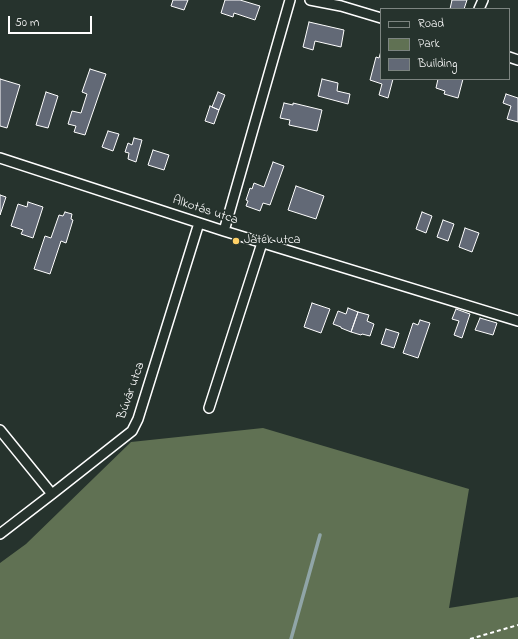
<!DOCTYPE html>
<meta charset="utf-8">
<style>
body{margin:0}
#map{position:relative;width:518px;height:639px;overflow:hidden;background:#26332d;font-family:"Indie Flower",sans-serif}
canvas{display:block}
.legend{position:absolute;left:380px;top:8px;width:130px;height:72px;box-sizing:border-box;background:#26332d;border:1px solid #7d8581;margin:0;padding:5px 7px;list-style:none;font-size:12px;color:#fff}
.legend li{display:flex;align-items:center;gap:8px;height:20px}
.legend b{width:20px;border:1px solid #7d8581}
.scale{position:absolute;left:8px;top:16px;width:84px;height:18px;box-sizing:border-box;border:2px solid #fff;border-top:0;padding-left:5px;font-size:12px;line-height:14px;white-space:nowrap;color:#fff;-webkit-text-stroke:3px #26332d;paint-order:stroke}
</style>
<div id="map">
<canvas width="518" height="639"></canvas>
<ul class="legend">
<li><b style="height:5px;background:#26332d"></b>Road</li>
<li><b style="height:11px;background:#607153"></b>Park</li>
<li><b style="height:11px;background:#626976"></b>Building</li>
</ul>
<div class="scale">50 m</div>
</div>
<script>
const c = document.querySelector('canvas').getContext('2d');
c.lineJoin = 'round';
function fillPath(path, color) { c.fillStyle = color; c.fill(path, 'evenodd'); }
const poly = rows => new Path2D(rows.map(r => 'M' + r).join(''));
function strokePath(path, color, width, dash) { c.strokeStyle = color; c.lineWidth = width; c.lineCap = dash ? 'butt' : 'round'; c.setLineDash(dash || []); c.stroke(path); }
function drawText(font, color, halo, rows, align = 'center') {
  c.font = font + ' "Indie Flower",sans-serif'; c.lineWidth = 3.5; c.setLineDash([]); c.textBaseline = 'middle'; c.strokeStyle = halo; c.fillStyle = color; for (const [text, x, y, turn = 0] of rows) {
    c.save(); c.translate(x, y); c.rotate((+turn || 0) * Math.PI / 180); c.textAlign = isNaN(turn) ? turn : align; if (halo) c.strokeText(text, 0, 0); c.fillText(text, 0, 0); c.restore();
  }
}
const green = poly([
 [263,428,469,489,449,608,518,597,518,639,0,639,0,563,26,544,131,442]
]);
const stream = poly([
 [291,639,320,535]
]);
const building = poly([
 [173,0,188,0,184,10,171,6,173,0],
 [225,0,240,0,260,6,255,20,234,13,233,17,221,13,225,0],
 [452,0,467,0,464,9,450,9,452,0],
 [309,22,344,30,341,47,315,41,313,50,303,47,309,22],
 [381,51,381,79,393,79,388,98,379,95,382,84,370,80,376,57,379,58,381,51],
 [90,69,106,74,85,135,74,132,76,126,68,124,72,111,81,113,87,94,82,92,90,69],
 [0,79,20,85,7,128,0,126,0,79],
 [322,79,338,83,337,91,350,94,348,104,318,96,322,79],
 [438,79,463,79,458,98,444,94,445,91,436,88,438,79],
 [46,92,58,96,48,128,36,125,46,92],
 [218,92,225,95,219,110,212,107,218,92],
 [506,94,518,98,518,122,507,119,511,106,503,103,506,94],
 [284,103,293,105,293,103,322,110,317,131,289,125,290,120,280,118,284,103],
 [210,106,219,110,214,124,205,121,210,106],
 [108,131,119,134,113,151,102,147,108,131],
 [134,138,142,140,136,162,128,159,129,153,125,152,128,143,132,145,134,138],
 [153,150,169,155,164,170,148,165,153,150],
 [273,162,284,166,270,205,263,203,260,211,246,206,248,201,246,200,250,188,252,189,254,183,264,187,273,162],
 [296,186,324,196,316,219,288,210,296,186],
 [0,195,6,197,0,215,0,195],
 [28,202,43,207,33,238,21,234,23,230,11,226,18,204,27,207,28,202],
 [65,212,72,214,71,219,73,220,66,243,61,241,50,274,34,269,45,236,51,238,59,215,63,216,65,212],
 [422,212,432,216,426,233,416,229,422,212],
 [443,220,454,224,448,241,437,237,443,220],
 [465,228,479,233,472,252,459,247,465,228],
 [312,303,330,309,321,333,304,327,312,303],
 [348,308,358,312,351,332,341,328,341,327,333,324,338,311,346,314,348,308],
 [456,309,470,314,462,338,454,335,459,321,452,319,456,309],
 [358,312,369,315,367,321,374,324,370,336,362,334,361,335,351,332,358,312],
 [480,318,497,323,493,335,475,330,480,318],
 [420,320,430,323,418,358,403,353,413,323,418,325,420,320],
 [386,329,399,333,394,348,381,344,386,329]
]);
const path = poly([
 [470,639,518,625]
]);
const street = poly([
 [310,0,341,6,381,18],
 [479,9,483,0],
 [509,57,518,60],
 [0,158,224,231,518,321],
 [224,231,290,0],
 [209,408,262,243],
 [0,430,52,494],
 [0,534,52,494,132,431,138,419,199,223]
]);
const markers = [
 [236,241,4,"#ffd166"]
];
const streetNames = [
 ["Alkotás utca",205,211,18],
 ["Búvár utca",132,391,-71]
];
const poiNames = [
 ["Játék utca",244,241]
];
fillPath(green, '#607153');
strokePath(stream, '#90a5a7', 3.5);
fillPath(building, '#626976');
strokePath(building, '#fff', 1);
strokePath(street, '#fff', 12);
strokePath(path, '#fff', 2, [4, 3]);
strokePath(street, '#26332d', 9);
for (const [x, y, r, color] of markers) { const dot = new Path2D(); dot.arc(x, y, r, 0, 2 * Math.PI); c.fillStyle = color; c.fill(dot); strokePath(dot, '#26332d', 1.5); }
drawText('13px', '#fff', '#26332d', streetNames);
drawText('13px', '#fff', '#26332d', poiNames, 'left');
</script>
